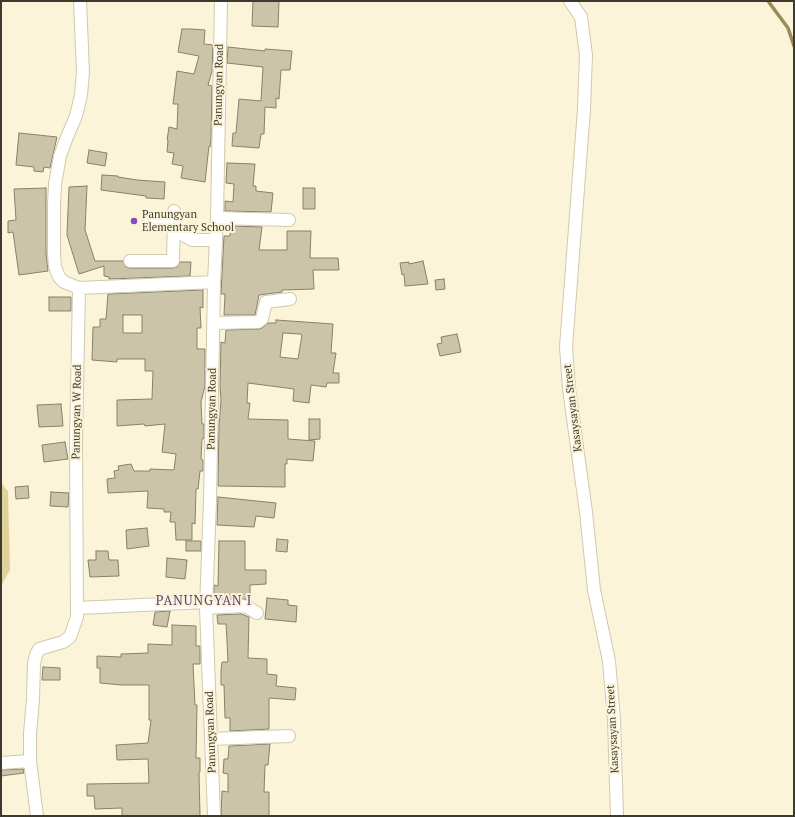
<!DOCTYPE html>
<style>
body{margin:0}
#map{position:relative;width:795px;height:817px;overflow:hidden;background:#fbf4d8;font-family:"PT Serif",serif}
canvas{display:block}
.frame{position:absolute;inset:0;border:2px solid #3d3b30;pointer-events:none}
</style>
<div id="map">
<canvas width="795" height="817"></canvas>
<div class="frame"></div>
</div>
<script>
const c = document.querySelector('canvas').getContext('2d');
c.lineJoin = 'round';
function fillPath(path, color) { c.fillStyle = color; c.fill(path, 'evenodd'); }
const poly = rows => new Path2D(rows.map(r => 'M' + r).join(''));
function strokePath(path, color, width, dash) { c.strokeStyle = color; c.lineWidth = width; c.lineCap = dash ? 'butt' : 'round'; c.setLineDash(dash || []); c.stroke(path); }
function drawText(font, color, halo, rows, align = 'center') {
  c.font = font + ' "PT Serif",serif'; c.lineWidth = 4; c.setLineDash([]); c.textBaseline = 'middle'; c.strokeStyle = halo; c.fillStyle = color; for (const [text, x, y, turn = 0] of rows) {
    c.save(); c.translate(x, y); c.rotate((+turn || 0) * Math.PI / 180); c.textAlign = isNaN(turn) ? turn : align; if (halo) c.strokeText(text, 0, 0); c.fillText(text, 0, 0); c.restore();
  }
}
const green = poly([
 [1,483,8,491,10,570,1,586]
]);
const stream = poly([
 [768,1,788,28,794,46]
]);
const building = poly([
 [253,1,279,1,278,27,252,26,253,1],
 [182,29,191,29,205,30,204,44,213,45,212,71,208,85,212,86,211,140,210,147,209,146,205,182,181,178,183,166,172,164,174,153,167,152,168,140,167,140,169,127,177,129,178,104,173,104,177,71,194,74,199,56,178,52,182,29],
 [228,47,265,51,265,49,292,51,290,70,281,70,279,99,276,98,276,108,265,107,264,134,261,134,259,148,232,146,233,133,236,133,239,99,261,101,263,67,227,63,228,47],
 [19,133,57,137,50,168,44,167,43,172,34,171,34,167,16,165,19,133],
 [89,150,107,153,105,166,87,163,89,150],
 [227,163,255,164,253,186,256,186,256,191,273,193,271,212,225,211,225,201,233,202,234,184,226,183,227,163],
 [102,175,118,176,118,177,137,180,165,182,164,199,146,198,146,196,101,190,102,175],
 [87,186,85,230,95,261,123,261,126,267,130,268,173,268,177,267,180,262,191,262,190,276,109,279,109,277,104,276,104,266,79,274,67,235,69,187,87,186],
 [46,188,46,253,48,271,19,275,13,232,8,233,8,221,16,220,14,189,46,188],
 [303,188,315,188,315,209,303,209,303,188],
 [231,226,262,227,259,250,287,250,287,231,311,231,310,258,338,258,339,270,313,270,314,289,282,290,282,292,259,295,255,315,224,315,225,294,221,294,224,236,230,236,231,226],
 [423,261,428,284,405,286,404,274,402,275,400,263,409,262,409,264,423,261],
 [444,279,445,289,436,290,435,280,444,279],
 [203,290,203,308,200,307,201,328,197,328,197,349,205,349,205,386,201,402,202,424,204,424,204,438,202,439,201,459,203,460,203,471,200,471,198,489,196,489,195,524,192,523,192,540,176,540,175,522,170,522,171,512,164,512,164,509,147,508,148,491,108,493,107,479,115,478,114,471,119,470,118,466,131,464,134,471,150,471,150,469,174,470,176,454,162,452,165,424,145,426,144,424,117,426,117,400,152,399,153,371,145,371,145,359,117,359,117,362,92,360,93,327,100,327,100,319,106,319,108,294,203,290],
 [123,315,142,315,142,333,123,333,123,315],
 [49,297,71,297,71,311,49,311,49,297],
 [276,320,333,324,331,353,336,353,333,373,339,373,339,383,327,383,326,387,311,385,309,403,293,401,294,389,248,383,247,403,250,403,248,419,288,420,288,439,315,441,313,461,287,459,287,464,285,464,285,487,218,486,219,425,221,400,220,387,221,342,225,343,226,330,259,329,262,328,268,323,276,323,276,320],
 [283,333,300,334,302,335,298,359,280,357,283,333],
 [457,334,461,352,440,356,437,344,442,343,441,337,457,334],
 [61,404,63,426,39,427,37,405,61,404],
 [309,419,320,419,320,439,309,440,309,419],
 [65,442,68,459,44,462,42,445,65,442],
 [28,486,29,498,16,499,15,487,28,486],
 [51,492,69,493,68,507,50,506,51,492],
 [218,497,276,503,274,518,256,516,254,527,217,525,218,497],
 [147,528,149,546,127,549,126,530,147,528],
 [277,539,288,540,287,552,276,551,277,539],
 [186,541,201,541,201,551,186,551,186,541],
 [219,541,245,541,245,570,266,570,266,584,250,585,250,600,242,599,214,600,214,585,218,586,219,541],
 [96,551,108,551,109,560,118,560,119,576,90,577,88,560,96,560,96,551],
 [167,558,187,560,185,579,166,577,167,558],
 [267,598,288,600,288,605,297,606,296,622,265,619,267,598],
 [170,611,167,627,153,625,155,612,170,611],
 [241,614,249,617,248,658,267,659,267,674,277,675,276,686,296,688,295,700,269,698,269,729,230,731,230,718,225,718,224,685,221,685,221,671,222,662,228,662,227,641,226,624,218,624,217,615,241,614],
 [172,625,196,626,196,646,200,646,200,664,193,664,195,705,197,705,196,758,200,758,200,772,199,773,200,816,122,816,122,808,95,809,94,796,87,796,87,784,149,783,148,759,117,760,116,745,148,743,151,720,149,720,149,685,122,685,100,683,100,668,97,668,97,656,121,657,121,654,148,653,148,644,172,645,172,625],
 [43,667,60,668,60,680,42,680,43,667],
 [270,744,268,765,265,765,264,792,269,792,269,816,221,816,222,791,228,792,228,774,223,773,224,759,228,759,229,746,270,744],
 [23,769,24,773,1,776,1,770,23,769]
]);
const minor = poly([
 [80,1,83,72,81,95,76,116,67,137,60,156,55,184,54,205,54,253,55,267,59,277,64,282,79,288,214,282],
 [570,1,581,17,586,55,584,109,566,347,569,389,586,512,594,590,609,661,614,720,617,816],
 [217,218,289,220],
 [149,219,174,220],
 [174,230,192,240,216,240],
 [130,261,173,261,174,211],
 [213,323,258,322,262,319,266,302,290,299],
 [77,608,207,602],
 [206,608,242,606,247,607,257,613],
 [211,739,289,736],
 [1,763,30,761],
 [37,816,30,761,30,733,33,700,34,664,36,655,39,649,63,642,70,637,77,617,76,444,79,288],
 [214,816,206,608,210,501,214,282,217,218,221,1]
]);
const markers = [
 [134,221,4,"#8849bf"]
];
const streetNames = [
 ["Panungyan Road",219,85,-89],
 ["Kasaysayan Street",573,408,-97],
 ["Panungyan Road",212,409,-89],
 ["Panungyan W Road",77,412,-89],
 ["Kasaysayan Street",613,729,-93],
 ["Panungyan Road",211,732,-92]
];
const poiNames = [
 ["Panungyan",142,215],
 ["Elementary School",142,228]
];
const quarterNames = [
 ["PANUNGYAN I",204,601]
];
fillPath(green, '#e1d299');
strokePath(stream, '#998c59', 3.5);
fillPath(building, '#cbc4a9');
strokePath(building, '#878168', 1);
strokePath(minor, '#d0c9ae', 14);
strokePath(minor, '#fff', 12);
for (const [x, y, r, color] of markers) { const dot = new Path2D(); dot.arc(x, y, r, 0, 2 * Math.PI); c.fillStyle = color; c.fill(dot); strokePath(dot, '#fbf4d8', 1.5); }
drawText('11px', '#3d3b30', '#fbf4d8', streetNames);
drawText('11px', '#3d3b30', '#fbf4d8', poiNames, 'left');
c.letterSpacing = '1px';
drawText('13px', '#5e407b', '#fbf4d8', quarterNames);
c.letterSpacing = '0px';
</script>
